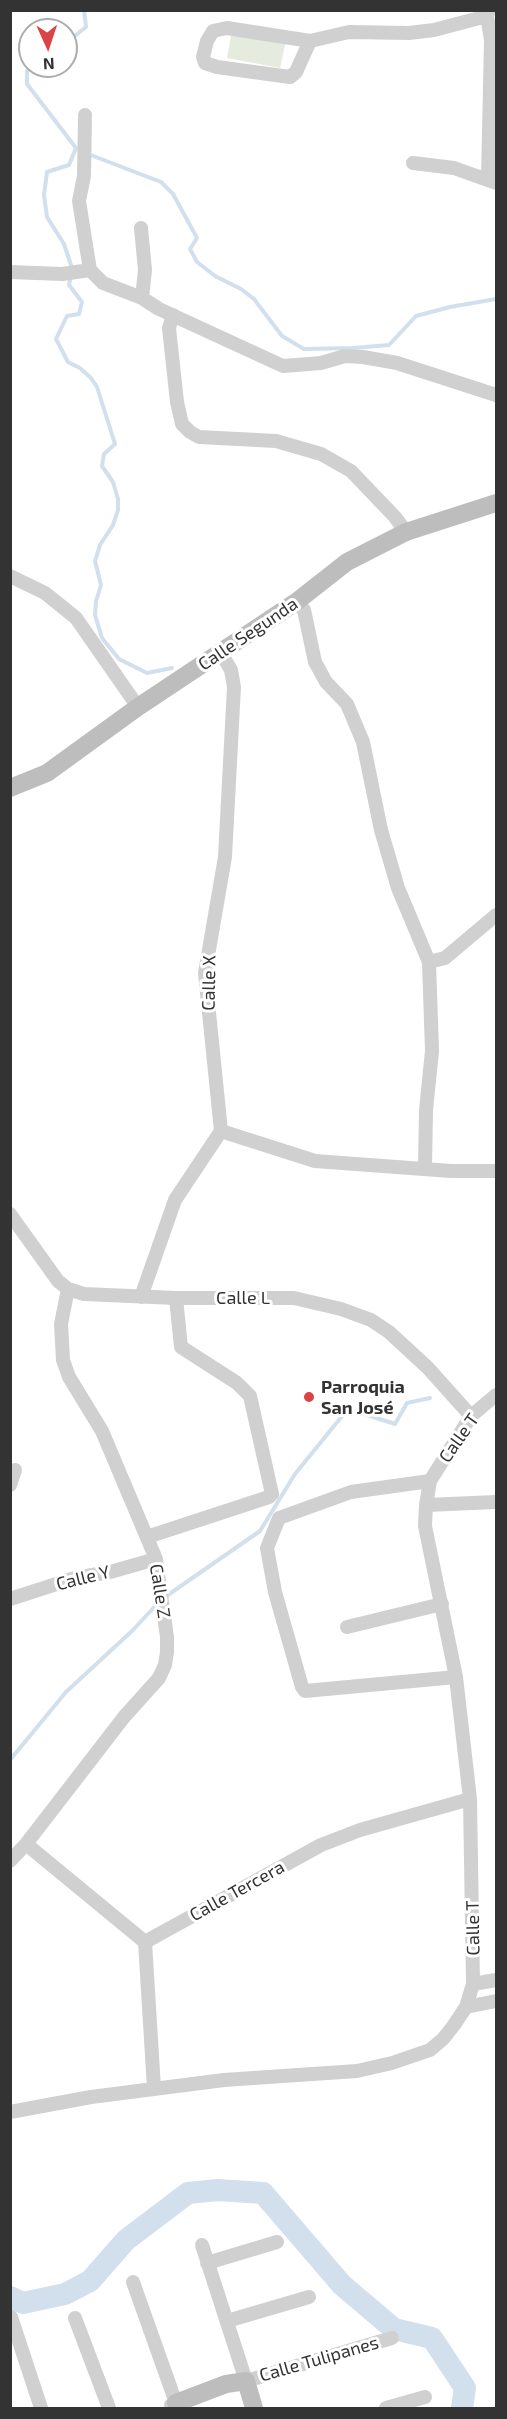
<!DOCTYPE html>
<meta charset="utf-8">
<style>
body{margin:0}
#map{position:relative;width:507px;height:2419px;overflow:hidden;background:#fff;font-family:"Exo 2",sans-serif}
canvas{display:block}
.frame{position:absolute;inset:0;border:12px solid #333;pointer-events:none}
.north{position:absolute;left:18px;top:18px;width:60px;height:60px;box-sizing:border-box;background:#fff;border:2px solid #adadad;border-radius:50%;rotate:177deg;font-size:16px;font-weight:700;line-height:24px;text-align:center;color:#333}
.north::after{content:'';display:block;margin:auto;width:21px;height:27px;background:#db4447;clip-path:polygon(50% 0,100% 100%,50% 72%,0 100%)}
</style>
<div id="map">
<canvas width="507" height="2419"></canvas>
<div class="frame"></div>
<div class="north">N</div>
</div>
<script>
const c = document.querySelector('canvas').getContext('2d');
c.lineJoin = 'round';
function fillPath(path, color) { c.fillStyle = color; c.fill(path, 'evenodd'); }
const poly = rows => new Path2D(rows.map(r => 'M' + r).join(''));
function strokePath(path, color, width, dash) { c.strokeStyle = color; c.lineWidth = width; c.lineCap = dash ? 'butt' : 'round'; c.setLineDash(dash || []); c.stroke(path); }
function drawText(font, color, halo, rows, align = 'center') {
  c.font = font + ' "Exo 2",sans-serif'; c.lineWidth = 6; c.setLineDash([]); c.textBaseline = 'middle'; c.strokeStyle = halo; c.fillStyle = color; for (const [text, x, y, turn = 0] of rows) {
    c.save(); c.translate(x, y); c.rotate((+turn || 0) * Math.PI / 180); c.textAlign = isNaN(turn) ? turn : align; if (halo) c.strokeText(text, 0, 0); c.fillText(text, 0, 0); c.restore();
  }
}
const green = poly([
 [232,31,286,41,280,68,227,58]
]);
const stream = poly([
 [66,43,86,27,84,10],
 [37,66,27,71,27,84,76,148],
 [88,154,161,182,173,194,197,238,190,249,197,262,215,276,241,289,254,299,282,336,304,349,353,348,389,345,416,316,450,307,496,299],
 [72,268,64,244,47,217,44,195,47,172,69,165,76,148],
 [71,276,69,285,82,302,79,314,67,316,56,339,68,362,80,368,91,378,97,387,115,444,104,454,102,466,113,482,118,499,118,510,113,525,100,545,95,561,101,585,96,601,95,615,102,638,119,659,147,673,172,668],
 [165,1597,260,1531,295,1474,347,1410,361,1413,395,1424,407,1403,430,1398],
 [10,1760,66,1692,132,1631,159,1602]
]);
const river = poly([
 [10,2297,23,2303,65,2294,90,2281,126,2240,188,2193,218,2190,263,2193,342,2285,394,2329,432,2338,465,2388,462,2408]
]);
const street = poly([
 [310,41,296,72,290,77,217,67,205,63,203,57,207,41,213,31,227,28,310,41,349,32,409,33,434,30,487,16],
 [85,115,84,176,79,201,90,270,103,283,142,298,159,309,283,366,321,363,345,356,363,357,397,363,496,395],
 [413,163,454,168,496,183],
 [488,179,491,40,487,16,489,10],
 [141,228,145,270,142,298],
 [10,272,62,274,90,270],
 [173,315,169,328,177,402,182,424,190,432,199,437,276,441,321,454,351,471,395,517,406,532],
 [10,576,45,593,76,618,138,707],
 [296,602,304,610,315,662,326,682,347,704,363,742,381,830,398,888,429,962,432,1051,426,1110,425,1168],
 [429,962,445,958,496,915],
 [221,1131,315,1161,451,1171,496,1171],
 [10,1214,58,1281,68,1289,84,1294,176,1298,294,1298,341,1309,371,1320,389,1332,428,1368,471,1416],
 [141,1297,175,1200,221,1131,205,973,225,857,234,687,231,670,221,653],
 [430,1481,351,1492,279,1518,267,1548,275,1592,302,1687,305,1691,456,1677],
 [10,1485,15,1470],
 [426,1505,496,1502],
 [147,1537,269,1497,272,1494,250,1396,237,1383,181,1347,176,1298],
 [10,1599,75,1578,110,1572,156,1559],
 [347,1627,442,1604],
 [26,1844,145,1942],
 [10,1861,26,1844,124,1717,159,1678,165,1665,167,1652,167,1637,156,1559,102,1431,69,1377,63,1360,61,1324,68,1289],
 [145,1942,321,1845,360,1830,470,1799],
 [145,1942,154,2088],
 [473,1984,496,1980],
 [466,2007,496,2001],
 [10,2112,91,2097,224,2080,357,2071,392,2063,430,2050,443,2039,454,2025,466,2007,473,1984,470,1799,456,1677,425,1526,426,1505,430,1481,471,1416,496,1395],
 [202,2245,246,2381,392,2338],
 [207,2263,277,2242],
 [133,2282,176,2403,171,2405,172,2408],
 [11,2317,41,2408],
 [75,2318,109,2408],
 [227,2321,309,2297],
 [386,2408,425,2397]
]);
const secondary = poly([
 [10,788,47,773,138,707,296,602,347,562,406,532,496,503],
 [176,2403,226,2384,246,2381,254,2408]
]);
const markers = [
 [309,1397,6,"#db4447"]
];
const streetNames = [
 ["Calle Segunda",248,634,-34],
 ["Calle X",209,983,-89],
 ["Calle L",243,1298],
 ["Calle T",459,1438,-55],
 ["Calle Y",83,1578,-14],
 ["Calle Z",160,1591,81],
 ["Calle Tercera",237,1891,-29],
 ["Calle T",473,1928,-91],
 ["Calle Tulipanes",319,2359,-16]
];
const poiNames = [
 ["Parroquia",321,1387],
 ["San José",321,1408]
];
fillPath(green, '#e5ebdf');
strokePath(stream, '#d1e0ec', 4);
strokePath(river, '#d1e0ec', 22);
strokePath(street, '#d0d0d0', 14);
strokePath(secondary, '#bdbdbd', 18);
for (const [x, y, r, color] of markers) { const dot = new Path2D(); dot.arc(x, y, r, 0, 2 * Math.PI); c.fillStyle = color; c.fill(dot); strokePath(dot, '#fff', 2); }
drawText('18px', '#333', '#fff', streetNames);
drawText('bold 18px', '#333', '#fff', poiNames, 'left');
</script>
